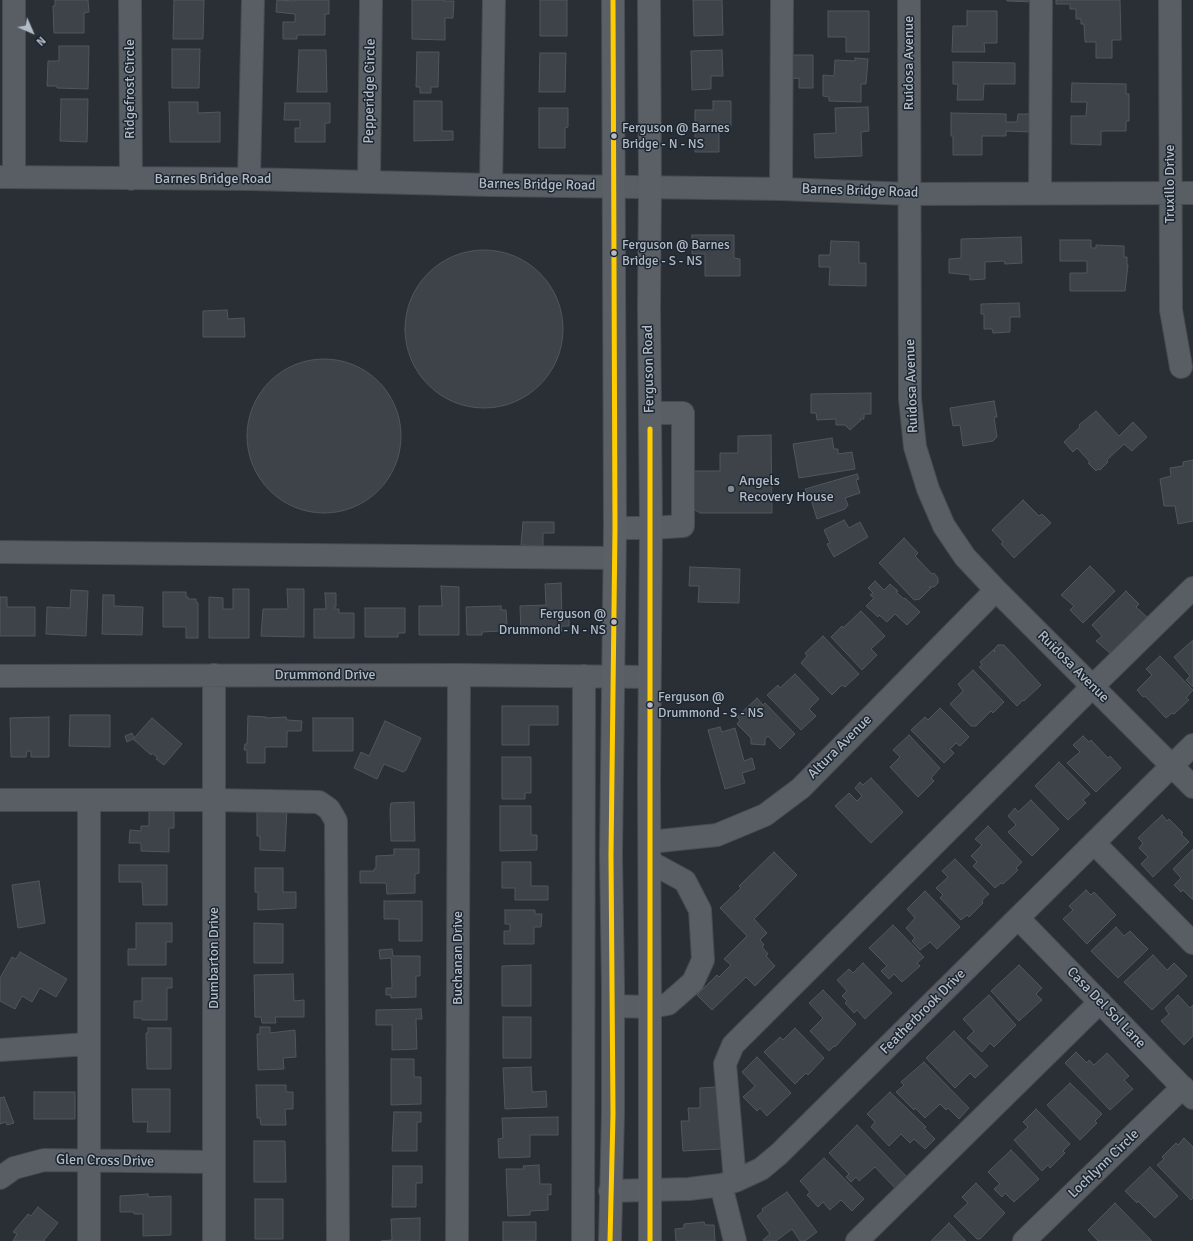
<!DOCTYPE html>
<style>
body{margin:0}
#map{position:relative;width:1193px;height:1241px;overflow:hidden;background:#292f35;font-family:Signika,sans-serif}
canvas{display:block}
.north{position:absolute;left:12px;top:12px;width:40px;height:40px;-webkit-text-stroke:3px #1c2630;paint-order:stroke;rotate:135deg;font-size:11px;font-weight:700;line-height:16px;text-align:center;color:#b3bbc7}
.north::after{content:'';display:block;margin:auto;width:14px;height:18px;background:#b3bbc7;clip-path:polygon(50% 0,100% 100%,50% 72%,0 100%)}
</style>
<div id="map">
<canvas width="1193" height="1241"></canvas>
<div class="north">N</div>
</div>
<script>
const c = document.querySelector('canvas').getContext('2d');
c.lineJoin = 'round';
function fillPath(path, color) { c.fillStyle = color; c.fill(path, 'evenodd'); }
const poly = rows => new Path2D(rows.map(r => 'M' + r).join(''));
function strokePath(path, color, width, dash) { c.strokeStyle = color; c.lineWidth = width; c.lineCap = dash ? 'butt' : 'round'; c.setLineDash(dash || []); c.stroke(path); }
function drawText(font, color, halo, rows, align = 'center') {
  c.font = font + ' Signika,sans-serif'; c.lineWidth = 3; c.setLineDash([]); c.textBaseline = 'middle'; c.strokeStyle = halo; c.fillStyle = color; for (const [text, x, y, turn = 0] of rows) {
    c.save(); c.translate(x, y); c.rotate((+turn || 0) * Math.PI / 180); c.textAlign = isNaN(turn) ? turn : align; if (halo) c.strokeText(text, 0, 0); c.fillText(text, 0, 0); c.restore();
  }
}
const building = poly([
 [55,0,88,0,89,12,84,13,84,33,54,33,53,6,55,6,55,0],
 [174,0,204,0,203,39,173,39,174,0],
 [277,0,295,1,295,0,329,0,329,14,325,14,325,35,297,35,297,39,283,39,283,22,295,22,295,14,276,12,277,0],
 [412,0,444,0,444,1,454,1,453,18,445,18,445,40,412,39,412,0],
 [540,0,567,0,567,36,540,36,540,0],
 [693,0,722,0,723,35,694,36,693,0],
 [1007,0,1034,0,1034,2,1007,1,1007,0],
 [1056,0,1120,0,1121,40,1112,40,1112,58,1096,58,1096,42,1085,42,1084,24,1081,24,1081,19,1076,19,1076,9,1070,9,1070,4,1056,4,1056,0],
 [828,11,869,11,869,52,846,52,846,37,828,37,828,11],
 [967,11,997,11,997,43,984,43,985,52,952,52,953,26,967,26,967,11],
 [59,46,89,46,88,89,57,88,57,86,47,86,48,61,59,61,59,46],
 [172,49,200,49,199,88,172,88,172,49],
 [299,50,326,50,327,92,297,92,299,50],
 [722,50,723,76,711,76,711,89,692,90,691,51,722,50],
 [417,52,439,52,438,87,431,87,431,93,420,93,420,87,416,87,417,52],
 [540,53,566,53,565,92,539,92,540,53],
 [789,55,813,55,813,88,799,88,799,78,789,79,789,55],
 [855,58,868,59,866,84,861,84,861,102,829,101,829,97,823,96,823,75,834,76,835,60,855,61,855,58],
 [953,62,1015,63,1015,84,984,84,983,100,957,100,958,84,953,84,953,62],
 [1072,83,1126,84,1126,94,1129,94,1129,121,1126,121,1126,131,1101,131,1101,145,1071,144,1071,116,1086,116,1087,102,1071,102,1072,83],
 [61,99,88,99,87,142,60,141,61,99],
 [414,101,442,101,442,131,453,131,453,140,414,141,414,101],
 [713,101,731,101,731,126,719,127,719,152,695,152,695,110,713,110,713,101],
 [169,102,198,102,198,113,220,112,220,142,170,142,169,102],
 [285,103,330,103,330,123,325,123,325,142,295,142,295,128,300,128,300,120,284,120,285,103],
 [868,107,869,131,861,132,862,156,815,158,814,134,836,133,835,108,868,107],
 [539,108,568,108,568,127,565,128,565,148,539,148,539,108],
 [951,113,1006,114,1006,122,1017,122,1018,114,1032,114,1031,132,1006,131,1006,136,982,136,982,155,953,155,953,136,951,136,951,113],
 [692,235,734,235,734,258,740,259,740,276,705,276,705,254,692,254,692,235],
 [1021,237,1022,263,1005,264,1004,261,985,262,985,279,970,280,970,275,949,273,949,259,961,258,961,239,1021,237],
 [1060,240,1091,240,1091,248,1096,248,1096,245,1124,246,1124,257,1127,257,1127,266,1128,265,1125,291,1070,291,1070,273,1087,273,1087,261,1060,261,1060,240],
 [831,241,859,242,859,263,866,263,866,286,829,285,830,267,819,267,819,255,830,255,831,241],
 '405 329a79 79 0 1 1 158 0a79 79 0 1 1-158 0Z',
 [1019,303,1020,317,1010,317,1010,332,993,333,992,329,984,329,984,314,981,314,981,304,1019,303],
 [227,310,228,319,244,318,245,337,203,337,203,311,227,310],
 '247 436a77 77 0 1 1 154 0a77 77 0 1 1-154 0Z',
 [871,393,871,414,864,414,864,419,860,419,861,420,850,430,845,425,836,425,836,419,817,420,816,413,811,413,811,394,871,393],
 [994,401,997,417,994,417,997,437,993,441,963,446,960,425,953,426,950,408,994,401],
 [1096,411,1119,436,1133,422,1147,437,1132,451,1124,444,1107,460,1108,462,1100,470,1098,469,1096,471,1088,463,1090,462,1077,448,1073,452,1064,442,1080,427,1079,425,1096,411],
 [771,435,772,513,700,513,690,507,690,471,720,471,720,453,738,453,738,436,771,435],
 [832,438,834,449,838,449,838,454,852,452,855,469,799,478,793,444,832,438],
 [1193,460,1193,521,1178,524,1175,506,1164,506,1160,479,1171,476,1170,468,1183,466,1183,462,1193,460],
 [857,474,859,479,856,480,860,493,845,498,848,505,845,509,817,519,809,493,807,494,805,489,857,474],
 [1023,500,1039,516,1042,514,1051,523,1014,558,1001,544,1003,542,992,530,1023,500],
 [844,520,849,528,860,522,868,537,834,557,827,544,830,543,824,530,844,520],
 [523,522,554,522,554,533,543,533,543,546,521,545,523,522],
 [904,538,918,553,915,556,932,574,934,573,938,578,938,583,934,587,929,587,931,588,920,599,914,600,879,563,904,538],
 [1090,566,1115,591,1083,623,1070,610,1074,606,1061,595,1090,566],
 [690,567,740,569,739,603,698,602,699,586,689,586,690,567],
 [875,581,884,590,890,584,898,591,896,592,904,599,905,598,920,612,907,625,895,614,887,622,879,615,878,617,866,606,874,598,870,595,873,593,868,588,875,581],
 [561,583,562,616,569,616,569,626,561,626,562,631,546,631,546,634,521,635,520,606,546,605,545,584,561,583],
 [441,586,459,587,459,635,419,635,419,606,442,606,441,586],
 [233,589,249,589,249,638,209,638,209,597,223,598,223,609,233,609,233,589],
 [287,589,304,589,304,637,261,636,263,609,288,609,287,589],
 [71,590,88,591,86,636,46,634,47,607,70,608,71,590],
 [1126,591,1139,604,1136,607,1147,617,1111,654,1096,641,1102,636,1092,625,1126,591],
 [163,592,186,592,186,597,188,597,188,599,196,599,196,602,198,603,198,638,186,638,186,627,163,627,163,592],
 [325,593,336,593,336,607,334,607,334,609,339,609,339,613,354,613,354,638,314,638,314,609,326,609,325,593],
 [103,595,114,595,114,606,143,607,142,635,102,634,103,595],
 [0,597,7,597,7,607,35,607,35,636,0,636,0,597],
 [501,606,501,610,506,610,507,624,501,625,501,631,482,632,482,635,467,635,466,607,501,606],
 [365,608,405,608,405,633,398,633,398,637,365,637,365,608],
 [861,611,885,636,871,649,877,655,862,670,831,637,842,626,843,628,861,611],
 [823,636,859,674,845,687,842,685,832,695,801,663,807,656,805,653,823,636],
 [1193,640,1193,687,1186,680,1190,676,1174,657,1193,640],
 [998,645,1004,645,1041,685,1024,701,1023,700,1017,706,979,667,982,665,980,662,993,650,995,652,994,649,998,645],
 [1160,656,1193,690,1186,698,1189,700,1174,714,1172,713,1166,718,1145,696,1143,697,1137,690,1152,675,1146,669,1160,656],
 [973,670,1004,702,993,713,991,711,976,726,971,726,950,704,963,691,958,684,973,670],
 [795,674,819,699,809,709,816,716,801,730,767,695,778,685,780,688,795,674],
 [757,698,763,705,765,703,795,734,780,749,768,736,765,739,765,745,751,744,751,738,737,724,740,720,737,717,757,698],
 [502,706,558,706,558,725,529,725,529,745,502,745,502,706],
 [940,708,969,737,960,746,956,743,950,749,954,753,944,763,911,730,925,717,928,720,940,708],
 [70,715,110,715,110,747,69,746,70,715],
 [248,716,266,717,265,718,286,717,287,720,302,721,301,731,287,731,287,747,265,747,265,763,247,763,247,750,244,750,245,744,247,744,248,716],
 [49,717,49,757,31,757,31,751,27,751,26,757,11,757,10,718,49,717],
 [152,718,182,744,164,765,156,759,158,758,152,753,151,755,133,739,127,742,125,736,132,733,134,738,152,718],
 [313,718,353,718,353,751,313,751,313,718],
 [385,721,421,738,406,770,403,772,384,764,377,779,354,768,361,752,369,756,385,721],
 [720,727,722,732,735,728,744,761,752,758,755,769,742,773,745,783,725,789,708,730,720,727],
 [909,735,940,768,931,778,934,781,918,797,890,767,900,757,893,750,909,735],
 [1083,736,1089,742,1091,740,1108,758,1110,756,1121,768,1096,792,1067,763,1080,752,1073,745,1083,736],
 [502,757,531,757,531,793,525,793,525,799,502,799,502,757],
 [1059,762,1090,794,1083,800,1086,803,1068,820,1035,786,1059,762],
 [871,778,903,812,871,843,835,806,849,793,857,801,862,796,855,788,860,782,863,785,871,778],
 [1031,800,1059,829,1032,856,1008,832,1016,825,1008,816,1015,808,1018,812,1031,800],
 [414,802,415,841,391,841,390,811,391,803,414,802],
 [500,806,531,806,531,835,537,835,537,850,500,851,500,806],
 [287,807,285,851,260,850,260,836,257,836,257,811,287,807],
 [149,810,174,810,174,828,169,828,169,852,141,851,141,843,129,843,130,830,141,831,141,826,149,826,149,810],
 [1162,815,1167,821,1169,819,1183,833,1181,834,1189,842,1153,877,1141,864,1148,857,1139,848,1143,843,1138,838,1162,815],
 [988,826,1022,862,1016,868,1018,870,1003,884,1001,883,995,888,973,866,977,862,971,856,982,845,975,839,988,826],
 [394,849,419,849,419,873,415,874,415,893,387,894,386,883,360,883,360,871,374,871,374,869,376,868,376,856,394,855,394,849],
 [1193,849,1193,900,1183,890,1181,892,1174,885,1181,878,1173,869,1193,849],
 [774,852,797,875,754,919,767,933,760,940,764,945,762,947,768,954,766,956,775,966,755,986,746,977,712,1010,697,995,717,975,719,977,731,965,724,959,747,936,720,908,741,888,739,886,774,852],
 [955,859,989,894,982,900,983,903,969,917,967,915,961,920,940,898,943,895,936,888,948,877,942,871,955,859],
 [502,862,531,862,531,886,548,886,548,900,515,900,515,888,502,888,502,862],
 [119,865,167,865,167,905,143,905,142,882,119,882,119,865],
 [255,868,283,868,283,892,296,892,296,908,258,910,258,892,255,892,255,868],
 [39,881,45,923,18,928,12,885,39,881],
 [1086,890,1091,895,1094,892,1116,915,1087,944,1063,919,1073,910,1069,906,1086,890],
 [925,891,960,927,937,949,930,942,920,950,912,941,915,938,906,928,915,918,907,909,925,891],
 [384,901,422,901,422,941,399,941,399,919,384,919,384,901],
 [505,910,535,910,535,914,542,914,541,927,534,927,534,944,504,944,504,931,510,931,510,924,505,924,505,910],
 [136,923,172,923,172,942,166,942,166,965,128,965,128,949,136,949,136,923],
 [254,923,283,924,283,963,254,963,254,923],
 [893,925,924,957,917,963,920,966,902,982,894,974,889,979,881,971,887,966,869,948,893,925],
 [1116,927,1124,936,1130,931,1148,949,1118,978,1091,951,1116,927],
 [392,949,393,956,420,956,420,976,416,976,416,997,391,998,391,995,386,995,386,988,392,988,391,958,380,959,379,950,392,949],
 [20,952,67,979,56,997,40,988,32,1002,22,996,15,1009,0,1001,0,978,12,957,16,959,20,952],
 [1153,955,1167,970,1174,963,1187,976,1152,1010,1124,982,1153,955],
 [863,963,892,993,865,1019,857,1010,854,1013,845,1003,847,1001,842,996,847,991,837,980,849,969,853,973,863,963],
 [531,965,531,1006,502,1006,502,966,531,965],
 [1019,965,1042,988,1036,994,1042,1000,1019,1021,991,991,1019,965],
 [293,974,294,1001,304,1000,304,1017,275,1017,276,1023,262,1023,261,1017,255,1017,254,975,293,974],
 [142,978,172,978,172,988,167,988,167,1020,142,1020,142,1018,134,1018,134,1001,142,1001,142,978],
 [823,990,856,1024,835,1047,834,1046,829,1051,810,1031,823,1018,809,1003,823,990],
 [989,995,1016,1025,994,1047,990,1043,982,1052,967,1038,974,1031,963,1019,989,995],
 [1178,995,1190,1008,1193,1005,1193,1036,1184,1045,1161,1021,1169,1014,1165,1008,1178,995],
 [421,1009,422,1019,416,1019,417,1049,392,1050,392,1025,376,1025,376,1010,421,1009],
 [503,1017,531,1017,531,1058,503,1058,503,1017],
 [260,1027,270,1027,270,1033,295,1030,296,1057,283,1058,284,1069,258,1070,257,1034,260,1034,260,1027],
 [148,1028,171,1028,171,1069,147,1069,146,1033,148,1033,148,1028],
 [795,1028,824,1058,808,1075,806,1073,795,1084,764,1052,780,1037,783,1040,795,1028],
 [954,1031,988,1066,975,1078,970,1073,955,1088,926,1058,954,1031],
 [1076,1052,1087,1063,1089,1060,1094,1065,1107,1053,1129,1076,1124,1080,1133,1089,1110,1110,1065,1063,1076,1052],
 [757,1057,791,1093,767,1116,760,1108,757,1111,743,1097,755,1086,742,1072,757,1057],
 [391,1059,414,1059,414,1077,421,1077,421,1104,391,1105,391,1059],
 [924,1062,969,1108,959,1119,948,1108,946,1110,940,1104,925,1118,915,1108,914,1110,896,1092,904,1085,901,1082,924,1062],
 [531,1067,532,1092,546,1091,547,1107,505,1109,503,1068,531,1067],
 [1070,1083,1102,1114,1095,1121,1097,1123,1080,1140,1047,1105,1070,1083],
 [256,1085,286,1085,286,1092,293,1092,293,1109,285,1109,286,1125,261,1125,260,1118,257,1118,256,1085],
 [716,1087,717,1100,719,1100,722,1149,683,1151,681,1121,689,1121,688,1108,700,1108,700,1088,716,1087],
 [132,1089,170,1089,170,1132,147,1132,148,1122,133,1122,132,1089],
 [34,1092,75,1092,75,1119,34,1119,34,1092],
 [890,1092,926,1127,924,1128,935,1139,925,1149,914,1139,910,1143,901,1134,889,1146,871,1127,875,1122,867,1114,890,1092],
 [4,1097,14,1123,7,1125,6,1122,0,1124,0,1098,4,1097],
 [1036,1109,1070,1144,1063,1151,1065,1153,1050,1168,1048,1165,1042,1171,1014,1140,1028,1127,1023,1122,1036,1109],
 [394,1112,421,1112,421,1122,417,1122,417,1151,392,1151,394,1112],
 [558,1117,558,1135,530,1135,530,1157,499,1158,498,1139,503,1138,502,1118,558,1117],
 [857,1125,907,1177,895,1188,875,1167,859,1181,856,1177,851,1182,846,1177,849,1174,829,1153,857,1125],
 [1184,1138,1193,1147,1193,1198,1191,1200,1157,1165,1164,1159,1162,1157,1176,1143,1178,1145,1184,1138],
 [254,1141,285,1141,286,1182,254,1182,254,1141],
 [1011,1150,1039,1179,1014,1202,1005,1193,1002,1197,994,1189,1000,1184,988,1172,1011,1150],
 [824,1158,864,1199,852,1211,841,1200,830,1210,823,1202,818,1207,807,1195,810,1192,800,1181,824,1158],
 [539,1165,540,1184,551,1184,551,1195,548,1194,548,1210,530,1211,530,1215,508,1216,506,1169,524,1169,523,1166,539,1165],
 [393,1166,422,1166,422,1183,416,1183,416,1207,392,1207,393,1166],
 [1150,1167,1178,1196,1155,1218,1138,1201,1137,1203,1125,1191,1150,1167],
 [976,1183,1005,1213,980,1239,977,1239,954,1216,968,1203,962,1197,976,1183],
 [787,1192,817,1232,805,1241,800,1241,792,1229,776,1241,764,1241,763,1240,770,1234,757,1216,763,1211,762,1209,787,1192],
 [148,1194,148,1197,171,1196,171,1235,143,1236,143,1214,134,1214,134,1212,120,1212,120,1196,148,1194],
 [255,1199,283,1199,283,1239,255,1239,255,1199],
 [1115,1203,1152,1241,1098,1241,1088,1230,1115,1203],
 [38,1207,58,1223,44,1240,45,1241,13,1241,17,1234,13,1232,28,1214,31,1216,38,1207],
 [420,1218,420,1241,381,1241,392,1240,391,1219,420,1218],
 [503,1222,536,1222,536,1241,503,1241,503,1222],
 [704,1222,705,1225,714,1225,715,1241,676,1241,675,1229,684,1228,684,1224,704,1222],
 [949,1223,966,1241,931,1241,949,1223]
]);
const minor = poly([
 [14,0,14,177],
 [130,0,131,179],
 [909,0,910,399,915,447,928,489,944,526,965,557,996,590,1193,787],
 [1170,0,1171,310,1181,367],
 [0,177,249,179,491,185,781,189,910,194,1193,193],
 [249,179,253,0],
 [369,181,371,0],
 [491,185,494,0],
 [781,189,782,0],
 [1040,193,1041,0],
 [615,528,651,528,683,526,683,413,650,413],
 [0,552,614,558],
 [214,675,214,1241],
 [0,676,459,675,649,677],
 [0,800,214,800,319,802,329,809,336,821,338,1241],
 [650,842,717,835,765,815,801,788,996,590],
 [1094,843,1193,943],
 [1018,918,1193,1098],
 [613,1006,650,1007,668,1004,693,982,703,960,700,910,685,881,650,862],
 [0,1050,88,1044],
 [0,1178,14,1168,44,1160,214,1162],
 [735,1181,725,1064,733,1045,1092,687,1193,588],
 [721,1185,735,1241],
 [610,1191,689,1189,721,1185,735,1181,761,1169,779,1154,1193,745],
 [89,1241,89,800],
 [457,1241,459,675],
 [583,1241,584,676],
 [857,1241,1100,1002],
 [1024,1241,1183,1087]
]);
const major = poly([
 [649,0,650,187,649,307,651,528,649,778,650,1007,650,1241],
 [610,1241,613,1114,613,985,611,855,615,528,613,0]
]);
const bus1 = poly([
 [650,429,650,1241],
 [610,1241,613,1114,611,855,615,528,613,0]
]);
const markers = [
 [614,136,3.5,"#b3bbc7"],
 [614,253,3.5,"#b3bbc7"],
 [731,489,4,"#838a94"],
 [614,622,3.5,"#b3bbc7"],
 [650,705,3.5,"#b3bbc7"]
];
const busNames = [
 ["Ferguson @ Barnes",622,129],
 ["Bridge - N - NS",622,145],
 ["Ferguson @ Barnes",622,246],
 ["Bridge - S - NS",622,262],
 ["Ferguson @",606,615,"right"],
 ["Drummond - N - NS",606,631,"right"],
 ["Ferguson @",658,698],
 ["Drummond - S - NS",658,714]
];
const streetNames = [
 ["Ruidosa Avenue",909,63,-90],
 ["Ridgefrost Circle",130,89,-90],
 ["Pepperidge Circle",370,91,-89],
 ["Barnes Bridge Road",213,179],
 ["Truxillo Drive",1170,184,-90],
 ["Barnes Bridge Road",537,185,1],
 ["Barnes Bridge Road",860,191,2],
 ["Ferguson Road",649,369,-91],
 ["Ruidosa Avenue",912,386,-92],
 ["Ruidosa Avenue",1073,667,45],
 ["Drummond Drive",325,675],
 ["Altura Avenue",840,747,-45],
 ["Dumbarton Drive",214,958,-90],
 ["Buchanan Drive",458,958,-90],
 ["Casa Del Sol Lane",1106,1008,46],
 ["Featherbrook Drive",923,1012,-45],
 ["Glen Cross Drive",105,1161,1],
 ["Lochlynn Circle",1104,1164,-44]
];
const poiNames = [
 ["Angels",739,481],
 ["Recovery House",739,497]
];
fillPath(building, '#3e4349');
strokePath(building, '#51565d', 1);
strokePath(minor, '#474b50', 24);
strokePath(major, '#474b52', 24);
strokePath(minor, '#595d64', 22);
strokePath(major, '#5b6066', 22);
strokePath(bus1, '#fc0', 5);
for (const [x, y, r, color] of markers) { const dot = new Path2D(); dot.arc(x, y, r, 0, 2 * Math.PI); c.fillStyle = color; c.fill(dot); strokePath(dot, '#1c2630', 1.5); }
drawText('13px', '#b3bbc7', '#1c2630', busNames, 'left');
drawText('14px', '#b3bbc7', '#1c2630', streetNames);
drawText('14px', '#b3bbc7', '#1c2630', poiNames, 'left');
</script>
